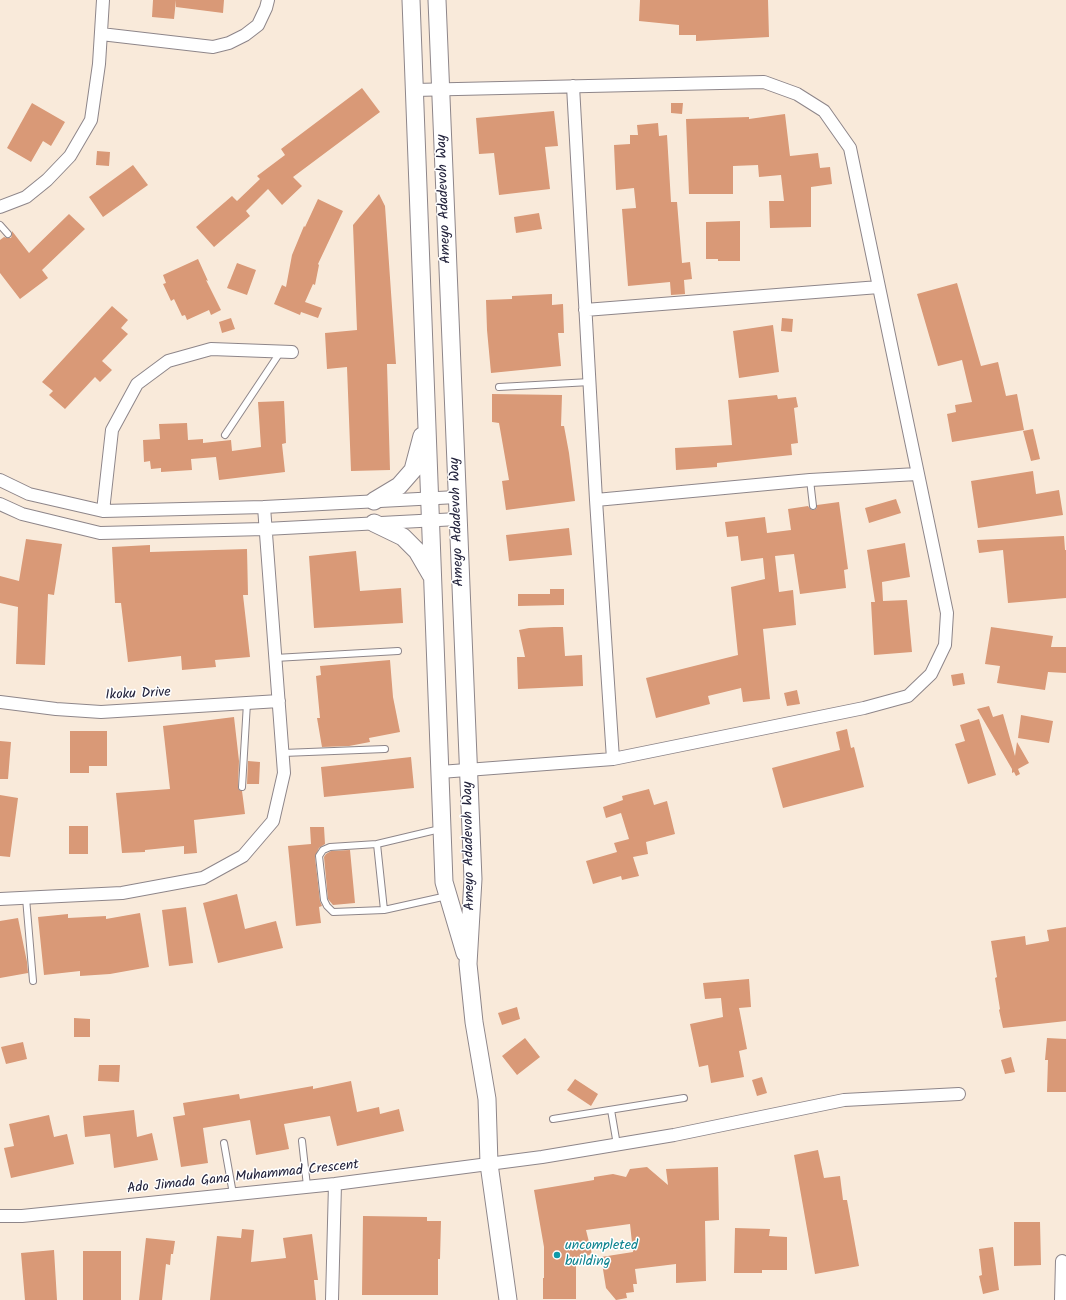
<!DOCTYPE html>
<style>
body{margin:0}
canvas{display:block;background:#f9eada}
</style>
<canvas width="1066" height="1300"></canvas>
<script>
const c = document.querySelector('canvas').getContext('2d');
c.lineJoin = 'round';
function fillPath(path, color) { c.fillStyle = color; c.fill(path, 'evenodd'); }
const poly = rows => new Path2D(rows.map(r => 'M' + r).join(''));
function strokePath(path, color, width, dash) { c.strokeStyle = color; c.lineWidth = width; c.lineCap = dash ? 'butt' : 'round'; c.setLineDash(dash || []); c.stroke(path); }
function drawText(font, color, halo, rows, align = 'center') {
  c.font = font + ' Kalam,sans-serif'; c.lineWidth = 3; c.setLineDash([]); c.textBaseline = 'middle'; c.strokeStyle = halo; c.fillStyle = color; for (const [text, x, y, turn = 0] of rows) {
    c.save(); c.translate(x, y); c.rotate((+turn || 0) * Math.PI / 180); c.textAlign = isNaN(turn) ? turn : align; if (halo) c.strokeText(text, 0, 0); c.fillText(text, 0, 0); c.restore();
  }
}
const building = poly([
 [153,0,176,0,174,19,152,17],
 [176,0,224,0,223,13,176,7],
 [640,0,768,0,769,37,696,41,696,35,679,35,679,25,639,21],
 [362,88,380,112,293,177,302,186,282,205,268,189,246,211,250,216,214,247,196,227,232,196,237,201,260,179,257,176,285,155,281,149],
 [32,103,65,122,51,146,43,141,31,162,7,148],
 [671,103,683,103,682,114,671,113],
 [554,111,558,146,545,147,550,189,499,195,494,153,479,154,476,118],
 [785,114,790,156,818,153,820,168,830,167,832,184,811,187,811,227,770,228,769,201,784,201,781,175,759,177,758,165,733,166,733,194,689,194,686,119,749,117,749,119],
 [658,123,659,136,667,135,671,202,677,202,682,263,690,262,692,279,684,280,685,294,671,295,670,282,628,286,622,209,636,208,634,188,616,190,614,145,630,144,630,135,638,135,637,125],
 [97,151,110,152,109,166,96,165],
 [133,165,148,185,103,217,89,197],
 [379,194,385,206,396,364,387,364,390,470,351,471,347,367,327,369,325,333,357,330,353,225],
 [318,199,343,211,318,264,319,265,315,285,313,284,305,302,322,308,318,318,301,312,300,315,274,304,282,285,286,287,292,255,304,226,305,227],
 [539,213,542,229,516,233,514,217],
 [69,214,85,229,42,270,48,278,20,299,0,273,0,240,4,237,7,238,11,238,12,235,12,231,29,253],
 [740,221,740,261,718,261,718,259,706,259,706,222],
 [198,259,208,281,206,280,221,310,211,315,209,310,187,320,185,315,182,316,174,299,171,301,163,284,166,283,163,275],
 [237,263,256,270,247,295,227,288],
 [957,283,981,366,998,362,1006,396,1017,394,1024,430,952,442,947,414,956,412,955,405,972,402,962,360,938,366,917,294],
 [552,294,552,305,563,304,564,333,558,333,561,366,491,373,487,330,486,300,512,299,512,296],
 [112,306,128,320,121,328,128,334,102,361,112,370,100,382,95,377,65,409,49,395,53,391,42,382],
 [231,318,235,329,222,333,219,322],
 [782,318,793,319,792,332,781,331],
 [773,325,779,372,739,378,733,331],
 [492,394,562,395,561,426,564,426,569,453,575,501,506,510,502,481,509,480,499,423,492,422],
 [777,395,778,399,796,397,798,407,794,408,798,443,791,444,792,455,717,463,717,467,676,470,675,448,732,445,728,400],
 [284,401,286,443,282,444,285,472,219,480,216,457,191,459,192,470,161,472,161,468,151,469,150,461,144,462,143,440,160,439,159,424,187,423,188,440,203,439,203,443,231,440,232,451,261,447,258,402],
 [1033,429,1040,459,1031,461,1023,431],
 [1033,471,1036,494,1059,490,1063,515,978,528,971,481],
 [896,499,901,513,869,523,865,508],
 [839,502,848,569,844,570,846,588,800,594,794,554,775,556,779,592,793,590,796,625,763,629,770,699,743,702,741,688,708,696,710,704,656,718,646,678,738,655,731,587,765,579,763,558,741,561,738,536,727,537,725,522,765,517,767,533,791,530,788,509,808,506,811,510,814,510,817,508,817,505],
 [569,528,572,555,509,561,506,535],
 [1064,536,1065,550,1066,550,1066,598,1008,603,1003,550,979,553,977,540],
 [26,539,62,544,54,595,48,594,45,665,16,664,18,607,0,603,0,576,19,581],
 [905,543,910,577,882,582,883,601,907,600,912,652,874,655,871,602,875,602,867,550],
 [150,545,150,552,247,549,248,595,243,595,250,657,215,660,216,667,182,670,181,656,128,662,121,603,115,603,112,547],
 [356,551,360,591,401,588,403,623,314,628,309,556],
 [550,589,564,589,564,605,518,606,518,594,550,594],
 [554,627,563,627,565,656,582,655,583,686,518,689,517,657,525,657,519,630,529,628],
 [991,627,1053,636,1051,647,1066,647,1066,673,1048,672,1045,690,997,683,1000,666,985,664],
 [390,660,393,697,400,732,369,738,370,742,349,746,322,747,317,718,320,718,316,676,321,675,320,666],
 [963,673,965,684,953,686,951,675],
 [797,690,800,704,787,706,784,693],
 [989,706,993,717,1003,714,1015,756,1017,742,1029,763,1018,769,1020,774,1016,776,1014,772,1012,773,1012,769,977,709],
 [1021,715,1053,721,1049,743,1018,738],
 [234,717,239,761,238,787,239,790,242,791,245,814,194,820,197,853,184,854,184,846,145,850,145,852,122,853,116,793,170,789,163,726],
 [979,719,996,775,968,784,955,744,965,741,960,725],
 [847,729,851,748,854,747,864,787,783,808,772,768,840,750,836,732],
 [70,731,107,731,107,766,89,766,89,773,70,773],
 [0,741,11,742,8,779,0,779],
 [411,757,414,788,324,797,321,767],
 [248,761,260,762,259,784,247,784],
 [649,789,654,805,667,801,675,834,646,842,648,854,633,857,639,876,622,880,621,876,593,884,586,861,617,852,614,843,629,839,621,813,606,818,603,807,623,800,622,796],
 [0,795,18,798,10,857,0,856],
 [69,826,88,826,88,854,69,854],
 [310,827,324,827,325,844,319,848,315,857,320,901,322,906,319,907,321,923,296,926,288,846,311,844],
 [350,850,355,903,333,905,328,899,324,857,326,854,331,851],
 [237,894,245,929,276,921,283,948,218,963,203,903],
 [186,907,193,963,169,966,162,910],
 [140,913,149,967,110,974,80,976,80,971,44,975,38,917,68,914,68,918,106,916,106,919],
 [18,918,27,962,28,973,0,978,0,921],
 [1066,927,1066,1021,1003,1028,999,1010,1000,1009,995,978,997,977,991,941,1025,936,1026,945,1049,941,1047,930],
 [749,979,751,1007,739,1008,747,1049,739,1051,744,1077,711,1083,708,1065,699,1067,690,1024,723,1017,721,998,705,999,703,983],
 [517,1007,520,1019,502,1025,498,1013],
 [74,1018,90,1019,90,1037,74,1037],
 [525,1038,540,1057,517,1075,502,1056],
 [1047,1038,1066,1039,1066,1092,1047,1092,1048,1060,1045,1060],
 [23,1042,27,1059,6,1064,1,1047],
 [1011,1057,1015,1072,1005,1074,1001,1060],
 [99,1065,120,1065,119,1082,98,1081],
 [762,1077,767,1093,757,1096,752,1080],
 [575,1079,598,1094,591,1106,567,1090],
 [351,1081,357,1112,379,1107,380,1114,399,1109,404,1131,337,1146,330,1116,284,1124,289,1149,256,1155,250,1120,203,1128,208,1163,181,1167,173,1117,185,1115,183,1103,239,1094,240,1099,313,1086,313,1089],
 [134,1110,137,1137,152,1133,158,1160,114,1168,110,1134,85,1137,83,1116],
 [49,1115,54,1137,67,1134,74,1164,11,1178,4,1148,14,1146,9,1124],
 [818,1150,824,1178,840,1176,843,1200,847,1200,859,1266,815,1274,794,1155],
 [647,1167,668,1185,666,1169,718,1167,719,1220,705,1221,706,1281,676,1283,676,1264,635,1269,637,1284,633,1284,634,1292,626,1293,627,1298,616,1300,606,1288,601,1257,633,1252,630,1224,586,1230,592,1254,576,1259,576,1299,543,1299,543,1278,544,1278,544,1247,534,1190,594,1180,594,1177,613,1174,626,1177,630,1169],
 [363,1216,427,1217,427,1221,441,1221,440,1259,438,1259,438,1295,362,1295],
 [1014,1222,1040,1222,1041,1265,1014,1266],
 [735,1228,770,1229,769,1236,787,1237,787,1270,762,1270,762,1273,734,1273],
 [242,1229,254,1230,251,1262,286,1258,283,1238,312,1234,318,1280,314,1280,316,1300,210,1300,217,1236,241,1238],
 [146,1238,175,1241,173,1254,171,1254,170,1265,166,1264,162,1300,139,1300],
 [993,1247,999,1290,983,1294,979,1276,982,1275,979,1249],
 [54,1250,57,1300,25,1300,21,1253],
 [83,1251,121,1251,121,1300,83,1300]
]);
const lane = poly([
 [0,225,8,234],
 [499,387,590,382],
 [225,435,281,351],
 [810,480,813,506],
 [275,658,398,651],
 [283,753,385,749],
 [242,787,247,703],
 [440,829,377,844,384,910,447,896],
 [377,844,330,847,323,850,319,856,324,900,327,906,333,912,384,910],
 [26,898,33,981],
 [611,1110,617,1145],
 [553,1119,684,1098],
 [302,1141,307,1186],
 [224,1143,233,1194]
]);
const street = poly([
 [101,34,213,47,229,43,245,35,258,25,266,8,268,0],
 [573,86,596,500,613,759],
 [414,90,764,82,797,94,824,111,850,148,947,613,945,645,931,674,908,696,864,708,613,759,440,772],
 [0,207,26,197,47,180,70,156,91,120,99,64,103,0],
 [585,310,879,287],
 [0,480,29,494,103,511,264,507,457,497],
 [596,500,810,480,917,474],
 [0,504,22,514,100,533,265,529,458,519],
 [103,511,112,430,137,384,168,361,211,349,292,352],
 [0,702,56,709,101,712,279,701],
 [0,899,122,893,203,878,243,856,273,821,284,773,264,507],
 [0,1216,22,1216,335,1184,542,1157,674,1135,844,1100,959,1094],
 [332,1300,335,1184],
 [1061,1300,1062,1261]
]);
const secondary = poly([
 [411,0,444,882,465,953],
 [437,0,473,879,468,964,474,1022,487,1099,489,1164,508,1300],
 [374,501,399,486,413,470,422,436],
 [374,523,403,537,417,551,431,575]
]);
const markers = [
 [557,1255,4,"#0f9aa8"]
];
const streetNames = [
 ["Ameyo Adadevoh Way",445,199,-92],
 ["Ameyo Adadevoh Way",458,522,-92],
 ["Ikoku Drive",138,695,-3],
 ["Ameyo Adadevoh Way",470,846,-91],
 ["Ado Jimada Gana Muhammad Crescent",243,1178,-6]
];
const cultureNames = [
 ["uncompleted",565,1247],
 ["building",565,1263]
];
fillPath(building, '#d99977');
strokePath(lane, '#8e868a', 8);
strokePath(street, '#8e868a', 14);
strokePath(secondary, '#8e868a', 19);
strokePath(lane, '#fff', 6);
strokePath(street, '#fff', 12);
strokePath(secondary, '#fff', 17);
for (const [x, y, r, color] of markers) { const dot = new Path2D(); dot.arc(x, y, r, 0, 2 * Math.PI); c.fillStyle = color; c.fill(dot); strokePath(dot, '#fff', 1.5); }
drawText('14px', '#22223b', '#fff', streetNames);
drawText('14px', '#0d838f', '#fff', cultureNames, 'left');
</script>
